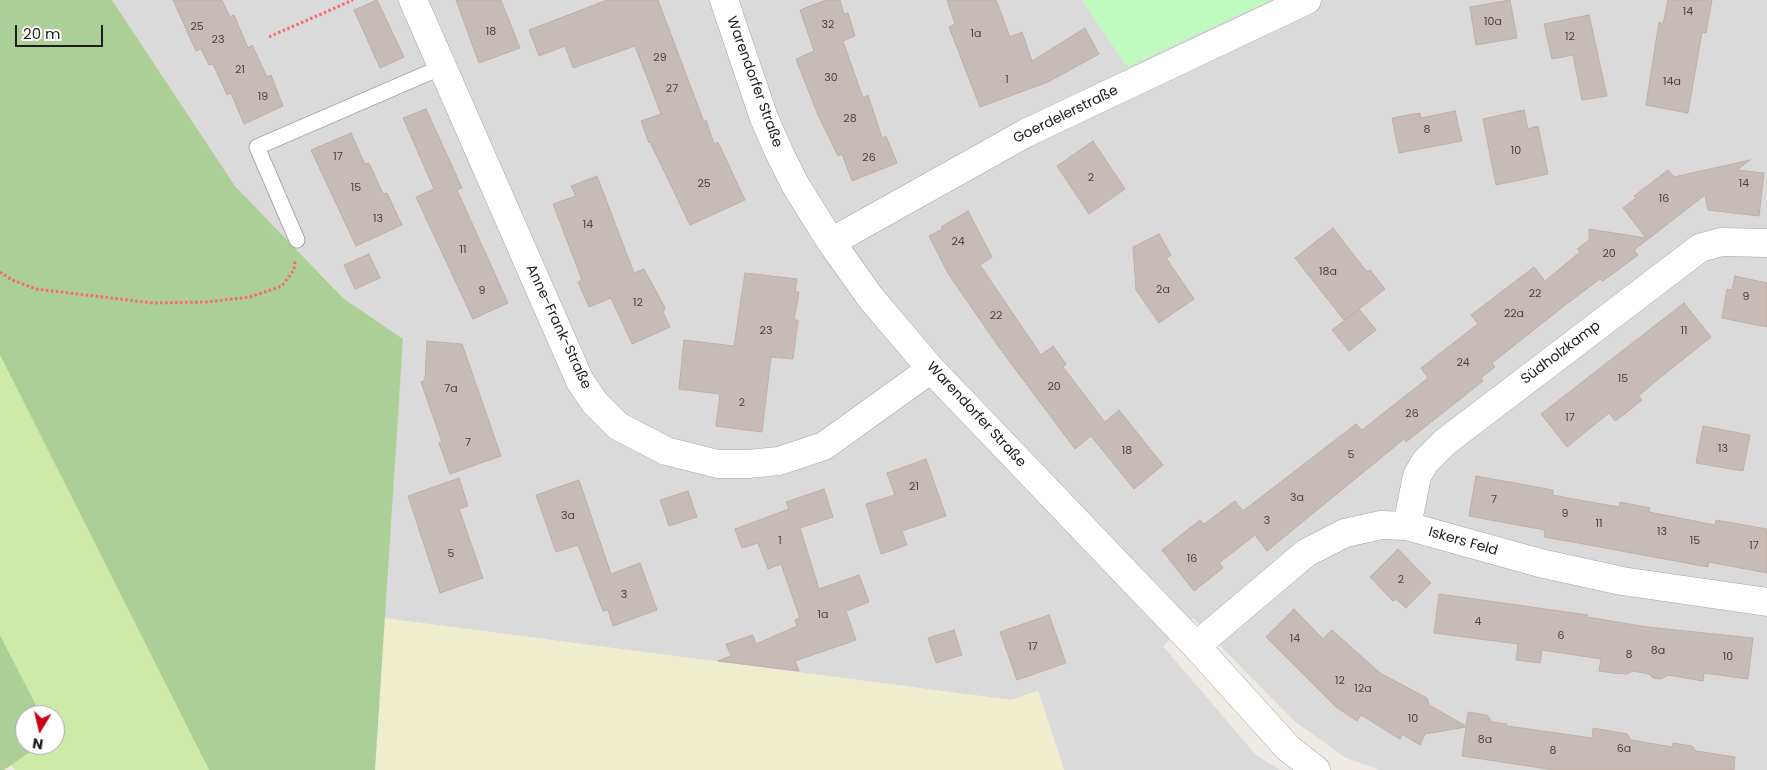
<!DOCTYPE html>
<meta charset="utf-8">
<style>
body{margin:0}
#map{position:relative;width:1767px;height:770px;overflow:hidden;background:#efeae3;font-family:Poppins,sans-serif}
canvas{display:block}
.north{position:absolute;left:15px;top:705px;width:50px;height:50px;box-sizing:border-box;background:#fff;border:1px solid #a5a5a5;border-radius:50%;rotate:189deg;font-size:14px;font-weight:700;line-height:20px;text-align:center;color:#1d1d1d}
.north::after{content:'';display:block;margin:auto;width:18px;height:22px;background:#ca0013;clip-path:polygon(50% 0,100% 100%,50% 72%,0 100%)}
.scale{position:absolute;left:15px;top:25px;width:88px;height:22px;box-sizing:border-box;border:2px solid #1d1d1d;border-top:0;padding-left:6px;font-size:15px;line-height:18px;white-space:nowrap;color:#1d1d1d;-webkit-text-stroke:4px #fff;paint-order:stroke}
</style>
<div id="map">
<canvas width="1767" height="770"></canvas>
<div class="north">N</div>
<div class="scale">20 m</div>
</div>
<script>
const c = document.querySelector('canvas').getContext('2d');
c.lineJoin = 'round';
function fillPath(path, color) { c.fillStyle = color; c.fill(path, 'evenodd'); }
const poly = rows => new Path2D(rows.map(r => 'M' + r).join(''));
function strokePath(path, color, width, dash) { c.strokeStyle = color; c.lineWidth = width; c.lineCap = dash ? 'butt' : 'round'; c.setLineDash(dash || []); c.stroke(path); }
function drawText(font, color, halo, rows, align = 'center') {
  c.font = font + ' Poppins,sans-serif'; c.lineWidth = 4.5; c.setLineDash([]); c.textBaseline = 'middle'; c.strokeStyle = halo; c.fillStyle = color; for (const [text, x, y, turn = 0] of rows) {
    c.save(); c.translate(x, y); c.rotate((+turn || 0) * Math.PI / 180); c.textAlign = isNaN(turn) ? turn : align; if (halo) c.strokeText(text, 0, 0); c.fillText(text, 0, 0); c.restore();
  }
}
const residential = poly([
 [112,0,1767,0,1767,770,1380,770,1346,758,1294,721,1193,618,1163,646,1256,755,1280,770,1064,770,1038,691,1011,700,383,618,403,339,343,298,235,186]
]);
const farmland = poly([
 [383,618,1011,700,1038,691,1064,770,375,770]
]);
const grass = poly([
 [0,355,179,710,209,770,15,770,11,765,40,745,55,745,55,715,41,715,0,635]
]);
const forest = poly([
 [0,0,112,0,235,186,343,298,403,339,375,770,209,770,0,355],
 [0,635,41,715,25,715,25,745,40,745,4,770,0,770]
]);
const park = poly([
 [1082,0,1271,0,1127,67]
]);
const building = poly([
 [173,0,222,0,230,17,234,15,248,48,252,45,267,77,271,75,283,106,244,124,231,93,227,95,213,64,209,65,201,49,196,51,173,0],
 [377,0,404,57,380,68,354,10,377,0],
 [456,0,501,0,520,48,479,63,456,0],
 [607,0,658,0,704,122,706,120,714,144,718,142,745,200,690,225,650,142,649,143,641,121,661,114,635,46,573,68,565,46,539,56,529,30,607,0],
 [826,0,840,0,844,14,848,13,855,36,843,41,863,98,868,95,882,138,886,136,897,163,852,181,842,154,838,156,818,115,796,59,814,51,800,10,826,0],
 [947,0,996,0,1010,37,1022,32,1032,61,1085,28,1099,54,1048,82,980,107,949,27,955,24,947,0],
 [1510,0,1517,38,1476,45,1470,7,1510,0],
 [1668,0,1712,0,1706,33,1702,32,1688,113,1646,105,1659,22,1663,24,1668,0],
 [1589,15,1607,96,1582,100,1573,55,1552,59,1544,24,1589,15],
 [426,109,462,188,457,190,508,303,473,319,416,197,434,189,403,118,426,109],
 [1524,110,1528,129,1538,126,1548,174,1496,185,1483,119,1524,110],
 [1455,111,1462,141,1399,153,1392,118,1420,113,1421,118,1455,111],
 [351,133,365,164,369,163,383,194,387,193,402,225,356,246,311,150,351,133],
 [1093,141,1125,189,1089,214,1057,166,1093,141],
 [1750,160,1737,170,1764,173,1759,216,1708,210,1705,195,1634,250,1638,255,1603,281,1600,279,1564,306,1492,363,1495,367,1481,378,1483,381,1406,442,1404,439,1267,551,1255,535,1219,563,1223,568,1194,591,1162,550,1200,520,1204,524,1235,501,1243,511,1356,424,1362,430,1428,378,1421,368,1478,324,1471,315,1534,267,1545,281,1580,252,1577,249,1589,240,1589,229,1646,238,1623,208,1637,197,1634,196,1668,170,1674,177,1750,160],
 [597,176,634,273,644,269,665,308,663,312,670,327,632,344,611,298,589,307,578,282,582,280,553,204,576,196,571,186,597,176],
 [968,211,992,257,980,265,1041,355,1053,346,1066,364,1063,367,1105,422,1119,410,1163,465,1134,489,1091,436,1075,449,1001,350,949,275,929,236,943,229,941,227,968,211],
 [1333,228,1367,272,1370,270,1385,289,1359,309,1376,330,1349,351,1332,330,1358,310,1344,320,1295,258,1333,228],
 [1159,234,1171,255,1166,258,1194,299,1159,323,1136,290,1133,247,1159,234],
 [369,254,380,278,355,289,344,265,369,254],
 [745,273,797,279,795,292,799,292,794,320,798,320,793,359,771,357,762,432,716,426,720,394,679,389,684,340,734,346,745,273],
 [1735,276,1767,283,1767,327,1722,318,1727,289,1732,290,1735,276],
 [1684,303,1711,337,1651,385,1639,396,1642,400,1626,413,1615,421,1609,413,1567,447,1541,414,1684,303],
 [427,341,462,344,501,456,450,474,439,443,442,442,421,382,425,380,427,341],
 [1703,426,1750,435,1743,471,1696,463,1703,426],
 [926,459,946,516,902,531,907,545,881,554,866,504,895,495,887,473,926,459],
 [1476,476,1553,490,1553,495,1585,501,1619,507,1620,502,1650,508,1649,512,1715,525,1716,520,1767,529,1767,573,1709,562,1708,567,1578,543,1544,537,1545,530,1469,516,1476,476],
 [459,478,468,506,459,509,483,578,440,593,408,496,459,478],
 [579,480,611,574,640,563,657,610,613,626,608,610,603,611,578,545,556,552,536,495,579,480],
 [824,489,833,517,800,528,819,589,859,575,869,602,846,611,856,640,795,661,799,671,718,661,731,656,726,644,753,635,756,644,797,626,795,620,800,618,781,564,768,569,758,543,742,548,735,529,789,509,786,502,824,489],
 [688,491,697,517,669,526,660,500,688,491],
 [1398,549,1431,583,1406,608,1396,599,1393,601,1370,577,1398,549],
 [1439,594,1588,615,1587,617,1647,627,1753,638,1748,679,1704,673,1703,681,1668,675,1661,679,1653,678,1649,674,1633,671,1627,674,1613,673,1599,671,1601,659,1542,650,1540,663,1516,660,1518,644,1434,633,1439,594],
 [1294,609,1323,639,1332,630,1380,673,1427,698,1429,705,1466,726,1468,712,1487,715,1492,722,1507,724,1507,726,1592,738,1593,728,1627,734,1631,740,1672,747,1673,743,1692,746,1696,751,1735,757,1734,770,1554,770,1462,756,1466,727,1425,734,1420,745,1402,734,1400,739,1361,715,1357,721,1336,707,1266,637,1294,609],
 [1049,615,1066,663,1017,680,1000,632,1049,615],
 [954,630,962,655,936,663,928,638,954,630]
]);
const path = poly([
 [269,37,353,0],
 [0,272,12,280,36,289,153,303,206,302,250,297,282,286,294,270,295,260]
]);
const lane = poly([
 [297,240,257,147,442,67]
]);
const street = poly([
 [413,0,580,381,595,403,618,426,666,451,718,464,748,464,779,461,824,446,931,369],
 [724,0,764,118,779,152,796,186,831,242,870,297,931,369,1196,646,1288,748,1316,770],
 [831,242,1026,133,1307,0],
 [1407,526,1417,476,1425,462,1445,442,1700,248,1721,242,1767,243],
 [1196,646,1306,553,1345,533,1381,525,1407,526,1540,563,1622,581,1767,602]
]);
const numberNames = [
 ["14",1688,12],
 ["10a",1493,22],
 ["32",828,25],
 ["25",197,27],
 ["18",491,32],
 ["1a",976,34],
 ["12",1570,37],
 ["23",218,40],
 ["29",660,58],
 ["21",240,70],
 ["30",831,78],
 ["1",1007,80],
 ["14a",1672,82],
 ["27",672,89],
 ["19",263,97],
 ["28",850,119],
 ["8",1427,130],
 ["10",1516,151],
 ["17",338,157],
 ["26",869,158],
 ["2",1091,178],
 ["25",704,184],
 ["14",1744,184],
 ["15",356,188],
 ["16",1664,199],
 ["13",378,219],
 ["14",588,225],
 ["24",958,242],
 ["11",463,250],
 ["20",1609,254],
 ["18a",1328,272],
 ["2a",1163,290],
 ["9",482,291],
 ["22",1535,294],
 ["9",1746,297],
 ["12",638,303],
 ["22a",1514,314],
 ["22",996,316],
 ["23",766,331],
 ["11",1684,331],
 ["24",1463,363],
 ["15",1623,379],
 ["20",1054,387],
 ["7a",451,389],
 ["2",742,403],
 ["26",1412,414],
 ["17",1570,418],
 ["7",468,443],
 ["13",1723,449],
 ["18",1127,451],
 ["5",1351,455],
 ["21",914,487],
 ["3a",1297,498],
 ["7",1494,500],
 ["9",1565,514],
 ["3a",568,516],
 ["3",1267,521],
 ["11",1599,524],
 ["13",1662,532],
 ["1",780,541],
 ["15",1695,541],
 ["17",1754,546],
 ["5",451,554],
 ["16",1192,559],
 ["2",1401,580],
 ["3",624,595],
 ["1a",823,615],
 ["4",1478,622],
 ["6",1561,636],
 ["14",1295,639],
 ["17",1033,647],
 ["8a",1658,651],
 ["8",1629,655],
 ["10",1728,657],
 ["12",1340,681],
 ["12a",1363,689],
 ["10",1413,719],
 ["8a",1485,740],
 ["6a",1624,749],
 ["8",1553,751]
];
const streetNames = [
 ["Warendorfer Straße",754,82,70],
 ["Goerdelerstraße",1066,115,-26],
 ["Anne-Frank-Straße",558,327,65],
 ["Südholzkamp",1561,353,-37],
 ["Warendorfer Straße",976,415,47],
 ["Iskers Feld",1463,542,16]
];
fillPath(residential, '#dbdada');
fillPath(farmland, '#eeedcd');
fillPath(grass, '#ceeaa7');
fillPath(forest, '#accf97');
fillPath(park, '#bffabe');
fillPath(building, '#c6bbb6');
strokePath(building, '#c0aea5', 1);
strokePath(lane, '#a4a4a4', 17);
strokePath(street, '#a4a4a4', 29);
strokePath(path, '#fc6867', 3, [2.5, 2.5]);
strokePath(lane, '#fff', 15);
strokePath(street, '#fff', 28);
drawText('11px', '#474443', null, numberNames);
drawText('14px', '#1d1d1d', '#fff', streetNames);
</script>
